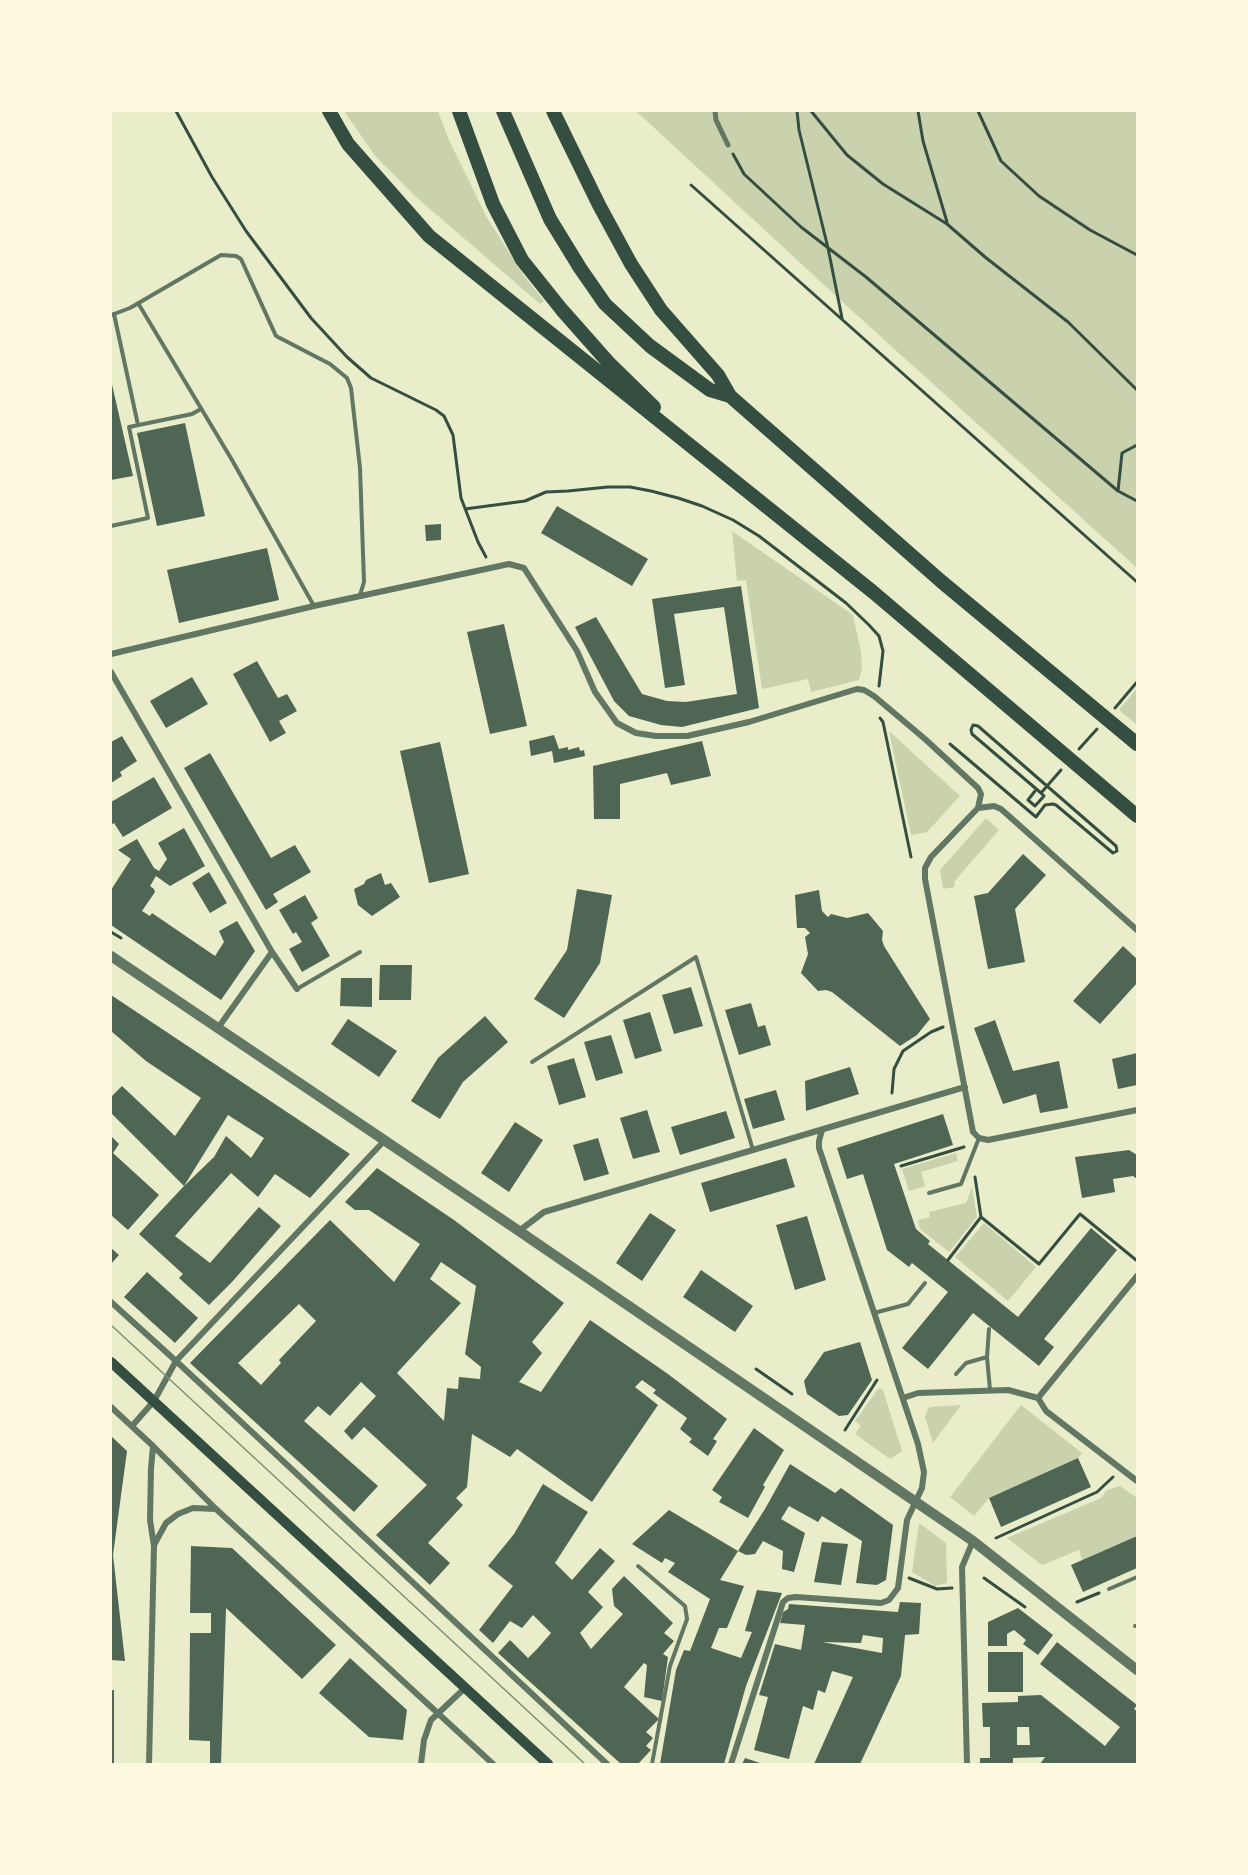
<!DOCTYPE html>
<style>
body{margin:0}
#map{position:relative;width:1248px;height:1875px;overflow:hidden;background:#e9edc9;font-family:"Source Sans 3",sans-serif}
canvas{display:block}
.frame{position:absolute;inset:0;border:112px solid #fefae0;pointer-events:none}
</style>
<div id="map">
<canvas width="1248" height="1875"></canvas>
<div class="frame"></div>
</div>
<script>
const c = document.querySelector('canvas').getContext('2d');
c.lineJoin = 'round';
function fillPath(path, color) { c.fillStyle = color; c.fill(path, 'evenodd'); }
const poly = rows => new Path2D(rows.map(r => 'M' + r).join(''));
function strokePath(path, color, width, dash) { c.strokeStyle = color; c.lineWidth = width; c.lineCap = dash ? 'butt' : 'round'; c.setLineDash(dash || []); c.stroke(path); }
const green = poly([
 [344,111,438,111,448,138,486,216,524,276,544,301,540,304,415,196,376,157],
 [636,111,1137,111,1137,568,849,308],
 [732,531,853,615,861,652,862,668,859,680,811,692,808,679,762,689,746,580,737,581],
 [1137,688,1137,725,1119,710],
 [889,731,960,796,927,832,911,835],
 [986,818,999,830,959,876,955,881,954,887,943,889,940,870],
 [956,1153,958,1161,921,1172,925,1186,909,1191,902,1169],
 [972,1187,977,1217,949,1252,920,1229,918,1220,930,1217,929,1212,966,1203],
 [984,1223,1036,1267,1008,1301,955,1257],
 [881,1388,883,1390,902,1451,890,1459,855,1434,861,1426,855,1421,878,1389],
 [961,1405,933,1443,925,1417,928,1409,931,1407],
 [1021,1405,1082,1453,1078,1458,989,1498,974,1516,950,1497],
 [1120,1486,1137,1498,1137,1536,1082,1560,1079,1550,1042,1565,1007,1538,1101,1498,1107,1490],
 [919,1523,946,1543,947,1583,935,1586,912,1572]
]);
const building = poly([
 [111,380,133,476,111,480],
 [185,423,205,516,157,526,137,433],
 [557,506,648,559,632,586,541,533],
 [441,524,441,540,426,541,425,525],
 [267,548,279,600,179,623,167,570],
 [741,586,759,708,682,727,661,725,629,716,614,701,575,627,596,617,642,694,667,701,686,702,737,694,724,607,674,614,685,685,665,688,652,599],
 [504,624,527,726,490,734,467,632],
 [257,661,278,698,287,694,297,711,279,721,286,733,270,742,233,674],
 [192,677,208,704,166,728,150,701],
 [554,735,559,749,568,747,568,750,579,747,580,751,584,750,585,756,554,763,552,751,531,756,529,741],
 [122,736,137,761,120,772,122,776,111,783,111,742],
 [702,741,711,776,671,785,667,773,620,784,620,819,594,819,593,766],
 [440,742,469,874,429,883,400,751],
 [210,753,271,858,295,845,311,872,273,894,278,902,266,910,184,768],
 [154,777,172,808,123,837,114,823,111,825,111,802],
 [184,828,205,866,170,886,156,876,150,886,154,889,155,892,142,911,150,916,152,913,215,956,224,942,219,931,237,921,255,951,221,1000,111,925,111,890,131,859,118,850,137,839,154,868,159,871,167,859,158,843],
 [1023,854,1046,875,1015,909,1025,962,988,969,974,896,988,893],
 [209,872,227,903,210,913,192,883],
 [381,873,385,885,391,883,400,897,372,916,358,905,354,889,364,884,366,880],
 [577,889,612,895,600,963,564,1018,534,999,567,950],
 [819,890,822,911,828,917,831,914,847,918,868,913,883,931,882,940,884,946,930,1019,917,1035,900,1046,832,992,826,990,818,991,801,973,808,954,805,937,810,933,805,928,797,928,795,895],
 [305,895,318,918,311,923,330,956,302,972,289,949,302,942,296,932,293,934,279,910],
 [1123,946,1137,959,1137,983,1100,1024,1073,1001],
 [380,965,412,965,411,1000,379,1000],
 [341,978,372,978,372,1007,340,1006],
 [691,987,703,1026,674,1034,662,995],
 [111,995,350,1154,310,1198,275,1174,258,1197,231,1173,175,1236,210,1263,259,1207,281,1226,232,1282,209,1305,179,1278,183,1274,139,1234,184,1186,214,1157,226,1136,251,1158,264,1138,228,1115,184,1186,111,1113,111,1097,122,1086,175,1136,201,1098,146,1061,111,1031],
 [751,1003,758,1027,765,1025,771,1045,739,1055,725,1010],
 [650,1012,662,1051,635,1059,623,1020],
 [485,1016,508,1042,463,1082,440,1119,411,1101,438,1058],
 [348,1019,397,1051,379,1077,331,1044],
 [995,1020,1013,1071,1059,1061,1068,1108,1040,1113,1036,1094,1003,1104,974,1028],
 [611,1035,623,1073,596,1081,584,1042],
 [1137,1053,1137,1085,1118,1089,1112,1059],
 [574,1058,586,1097,559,1105,547,1066],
 [850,1067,859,1094,806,1111,805,1081],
 [776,1090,785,1120,753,1129,744,1099],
 [647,1110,660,1152,633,1159,620,1118],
 [726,1111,735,1138,680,1155,671,1127],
 [943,1114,953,1145,894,1164,916,1229,930,1241,928,1244,1018,1317,1091,1228,1117,1250,1044,1339,1054,1347,1039,1366,973,1313,928,1369,902,1348,948,1292,912,1263,909,1267,887,1250,863,1174,847,1179,837,1148],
 [515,1122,543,1140,509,1192,481,1173],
 [111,1136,119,1144,113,1153,159,1195,128,1230,111,1215],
 [598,1138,609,1174,584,1181,573,1145],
 [1129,1150,1137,1155,1137,1179,1133,1176,1113,1179,1115,1192,1082,1198,1075,1157],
 [786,1158,795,1187,710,1212,701,1183],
 [377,1168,454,1220,564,1303,532,1342,542,1353,519,1382,541,1392,590,1320,668,1374,727,1419,713,1439,717,1441,708,1456,689,1442,692,1439,680,1429,687,1418,653,1393,656,1390,642,1380,635,1387,658,1405,592,1502,517,1449,510,1457,472,1434,467,1487,456,1498,463,1505,428,1543,450,1563,430,1585,376,1535,427,1485,364,1427,352,1440,344,1431,376,1396,361,1382,330,1416,318,1406,304,1421,378,1486,354,1512,190,1363,330,1220,394,1282,420,1244,369,1210,355,1210,345,1202],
 [441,1262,476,1286,465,1354,481,1367,480,1379,459,1377,458,1389,447,1388,444,1421,397,1373,461,1303,430,1279],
 [299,1304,316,1321,279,1360,281,1363,261,1385,238,1363],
 [650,1213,676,1230,642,1281,616,1263],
 [807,1216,826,1280,795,1290,776,1225],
 [111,1248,119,1255,111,1264],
 [701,1270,753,1306,735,1332,683,1297],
 [147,1272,198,1318,175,1343,124,1297],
 [860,1342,872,1380,848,1415,839,1416,807,1394,804,1381,824,1352],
 [754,1428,784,1450,763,1485,765,1487,748,1518,719,1502,722,1497,712,1490],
 [111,1436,127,1451,113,1555,125,1661,111,1660],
 [1078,1458,1091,1487,1001,1527,989,1498],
 [790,1464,835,1493,841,1488,893,1525,886,1580,877,1585,856,1583,862,1541,822,1516,818,1522,789,1506,781,1519,805,1533,794,1572,782,1569,783,1551,763,1541,755,1554,746,1555,738,1551,720,1580,744,1586,727,1628,719,1628,711,1648,741,1658,752,1632,745,1631,757,1590,782,1593,746,1686,724,1764,660,1764,676,1670,684,1650,690,1651,710,1599,668,1572,675,1563,665,1558,662,1563,632,1544,669,1510,738,1551,765,1509],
 [543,1484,588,1512,555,1563,572,1580,600,1548,615,1561,588,1592,603,1607,580,1633,591,1649,623,1614,614,1606,612,1589,624,1576,673,1623,664,1633,674,1641,663,1654,668,1657,662,1701,644,1697,647,1665,644,1663,624,1687,659,1719,646,1732,653,1738,646,1746,651,1750,638,1764,621,1764,498,1653,510,1640,528,1658,538,1648,551,1633,533,1615,522,1628,510,1621,493,1643,479,1630,513,1586,488,1566,514,1534],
 [1137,1536,1137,1568,1083,1592,1071,1565],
 [822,1542,848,1544,841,1585,814,1582],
 [191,1546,232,1548,336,1645,302,1679,226,1608,221,1764,210,1764,210,1741,189,1740,190,1633,211,1633,211,1613,190,1613],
 [900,1602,921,1603,919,1634,905,1635,901,1676,860,1764,814,1764,853,1677,832,1671,825,1693,818,1690,813,1710,803,1706,789,1759,754,1750,768,1697,759,1695,775,1644,801,1650,805,1625,780,1623,783,1612,788,1609,789,1604,898,1612],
 [863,1635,883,1638,882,1653,822,1642,861,1643],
 [1018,1608,1053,1635,1038,1655,1023,1644,1026,1640,1014,1630,1007,1634,1007,1646,988,1646,988,1622],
 [1057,1642,1137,1705,1134,1709,1137,1711,1137,1764,1040,1764,1045,1757,1013,1758,1013,1764,980,1764,980,1758,990,1758,990,1727,983,1727,982,1703,1018,1702,1018,1696,1041,1695,1105,1746,1120,1727,1040,1664],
 [1017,1727,1029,1727,1030,1745,1017,1745],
 [988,1652,1023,1652,1023,1692,988,1692],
 [350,1658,407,1710,403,1740,369,1737,319,1693],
 [111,1690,114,1690,114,1764,111,1764],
 [745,1758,763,1764,742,1764]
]);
const path = poly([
 [176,111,212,177,246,231,311,318,347,357,371,378,436,410,444,416,453,435,461,498,478,542,486,557],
 [797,111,799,130,828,248,842,318],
 [811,111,847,155,883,184,947,224,985,257,1068,322,1137,390],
 [918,111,923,141,947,222],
 [978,111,1001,161,1039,196,1090,230,1137,255],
 [733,154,744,174,801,227,866,277,1118,491],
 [691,185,1137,582],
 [1137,445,1122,453,1118,491,1137,501],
 [465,509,525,501,546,492,568,491,608,487,630,487,651,491,678,498,702,506,733,520,759,536,846,603,869,625,879,636,883,651,879,686],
 [1115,708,1137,682],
 [880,718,883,722,911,857],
 [950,744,1036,817,1045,805,1053,804,1056,805,1113,853,1117,851,1116,846,978,726,973,725,971,730,972,734,1041,793],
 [1079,749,1097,729],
 [1035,791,1028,800,1035,806,1044,796,1041,793,1061,770],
 [111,932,121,938],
 [892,1093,894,1069,903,1051,931,1032,943,1027],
 [901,1166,964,1147],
 [975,1177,981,1217,1039,1264,1080,1214,1136,1260],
 [948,1260,981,1217],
 [756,1369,792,1394],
 [845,1430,877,1380],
 [996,1538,1097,1492,1113,1477],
 [909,1578,937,1589,952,1588],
 [984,1578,1025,1607],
 [1077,1602,1099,1593]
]);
const service = poly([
 [138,303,232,460,314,606],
 [114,314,130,308,221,255,236,256,241,259,276,336,330,364,347,378,351,388,360,468,364,582,360,595],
 [111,315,114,314,138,425],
 [111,526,148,518,129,427,192,414,201,409],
 [297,989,360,952],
 [532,1062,696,957,753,1150],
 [929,1193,961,1184,979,1138],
 [874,1313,908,1304,925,1283],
 [989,1329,987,1357,990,1390],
 [956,1374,966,1363,987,1357],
 [638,1566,685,1606,687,1619,670,1666,652,1764],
 [1109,1589,1137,1577],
 [1135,1626,1137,1626]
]);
const pedestrian = poly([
 [715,111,716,120,728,145]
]);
const minor = poly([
 [111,654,314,606,509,564,524,568,577,651,595,692,617,723,636,733,656,736,687,736,749,722,857,689,864,690,874,696,925,739,978,788,981,794,978,808,931,857,925,868,925,879,973,1132,979,1138,988,1140,1137,1110],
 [111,672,272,952,297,989],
 [978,808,994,806,1001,809,1137,930],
 [218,1028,272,952],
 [519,1231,544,1212,965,1087],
 [111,1302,176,1361,607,1764],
 [903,1398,918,1393,1008,1390,1038,1398],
 [1038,1398,1137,1276],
 [1038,1398,1046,1411,1137,1481],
 [111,1407,153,1446,216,1509,493,1764],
 [132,1426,154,1401,176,1361,385,1140],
 [154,1545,166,1523,178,1514,193,1508,216,1509],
 [149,1764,154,1546,150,1520,151,1469,153,1446],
 [421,1764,424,1740,431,1720,465,1688],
 [731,1764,783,1602,788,1598,796,1597,881,1603,889,1600,898,1588,907,1520,922,1488,924,1472,918,1444,819,1148,819,1141,822,1130],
 [967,1764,962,1567,973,1541]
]);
const tertiary = poly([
 [111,956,519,1231,973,1541,1137,1670]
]);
const secondary = poly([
 [111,1362,548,1764]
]);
const trunk = poly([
 [329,111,348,144,429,236,873,592,1137,816],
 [459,111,493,204,522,260,562,310,608,362,654,407],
 [503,111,550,219,580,268,605,304,650,346,710,390,730,396],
 [553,111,599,205,631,264,661,310,718,375,730,396,942,582,1137,744]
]);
const tram = poly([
 [111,1325,585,1764]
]);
fillPath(green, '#cad2ad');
fillPath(building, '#4f6655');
strokePath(path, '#344e41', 3);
strokePath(service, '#617663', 4);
strokePath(pedestrian, '#617663', 5);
strokePath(minor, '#617663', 6);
strokePath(tertiary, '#617663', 10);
strokePath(secondary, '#344e41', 10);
strokePath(trunk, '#344e41', 14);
strokePath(tram, '#7c8e77', 1.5);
</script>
